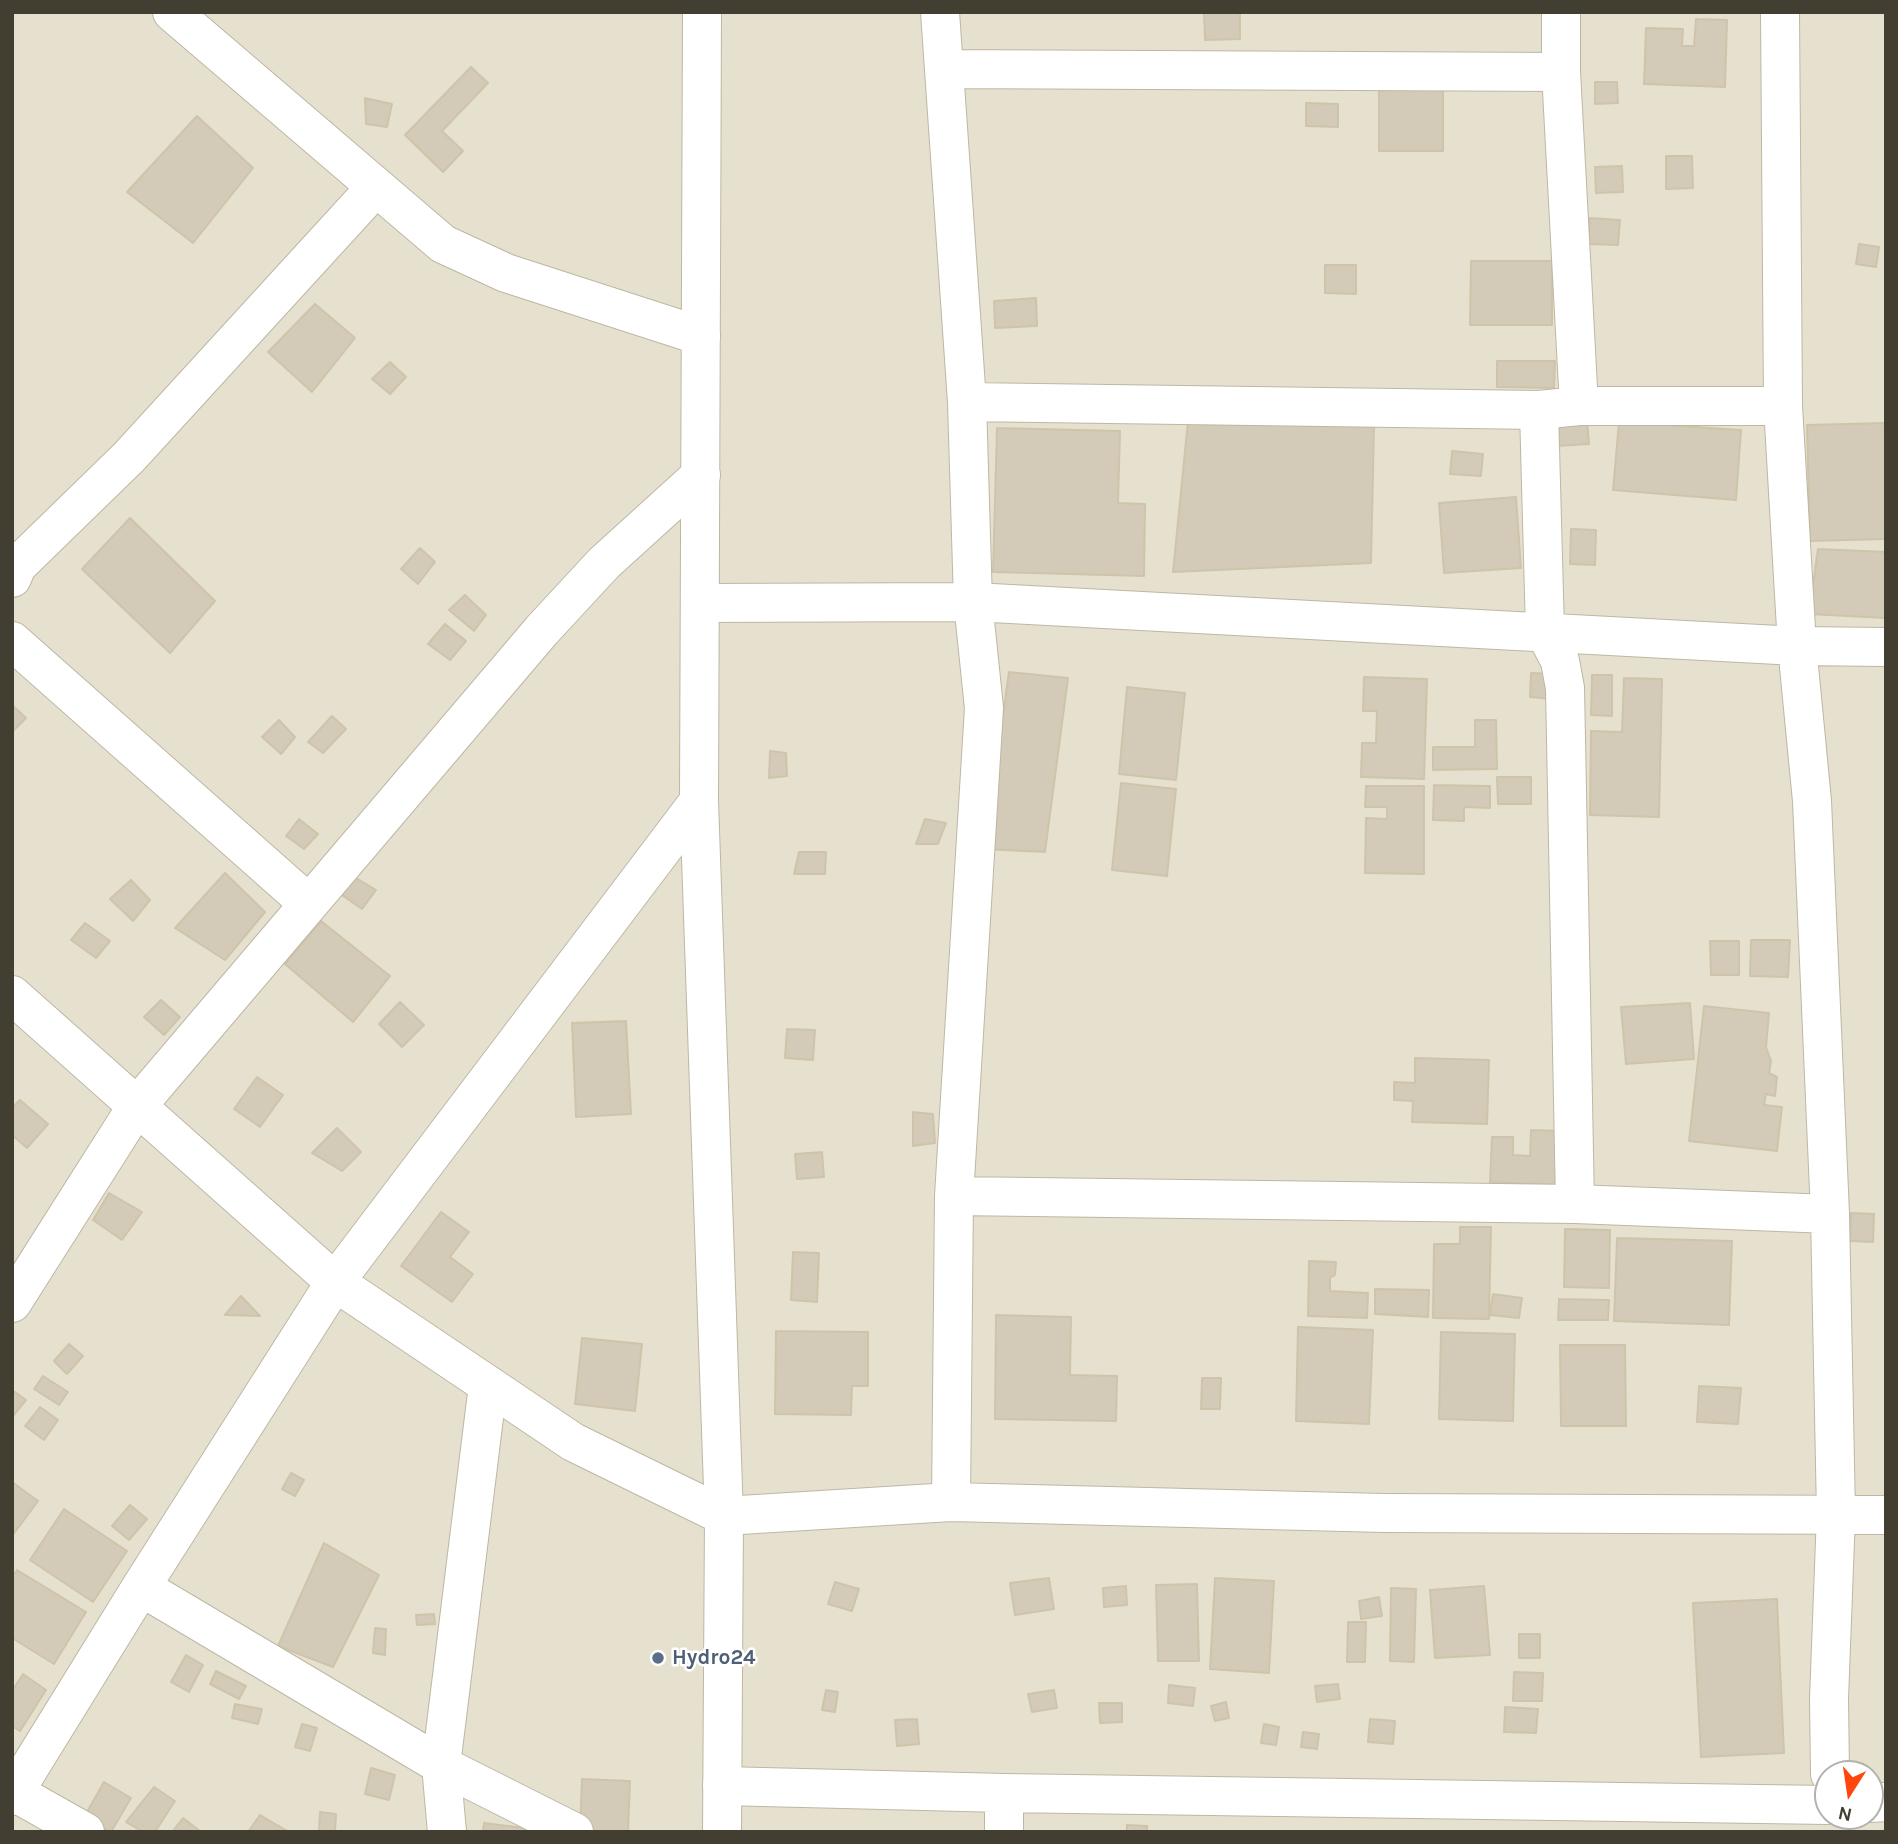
<!DOCTYPE html>
<style>
body{margin:0}
#map{position:relative;width:1898px;height:1844px;overflow:hidden;background:#f2efe2;font-family:Karla,sans-serif}
canvas{display:block}
.frame{position:absolute;inset:0;border:14px solid #433e32;pointer-events:none}
.north{position:absolute;left:1814px;top:1760px;width:70px;height:70px;box-sizing:border-box;background:#fff;border:2px solid #b4b2ad;border-radius:50%;rotate:192deg;font-size:19px;font-weight:700;line-height:28px;text-align:center;color:#433e32}
.north::after{content:'';display:block;margin:auto;width:24px;height:32px;background:#ff460c;clip-path:polygon(50% 0,100% 100%,50% 72%,0 100%)}
</style>
<div id="map">
<canvas width="1898" height="1844"></canvas>
<div class="frame"></div>
<div class="north">N</div>
</div>
<script>
const c = document.querySelector('canvas').getContext('2d');
c.lineJoin = 'round';
function fillPath(path, color) { c.fillStyle = color; c.fill(path, 'evenodd'); }
const poly = rows => new Path2D(rows.map(r => 'M' + r).join(''));
function strokePath(path, color, width, dash) { c.strokeStyle = color; c.lineWidth = width; c.lineCap = dash ? 'butt' : 'round'; c.setLineDash(dash || []); c.stroke(path); }
function drawText(font, color, halo, rows, align = 'center') {
  c.font = font + ' Karla,sans-serif'; c.lineWidth = 5; c.setLineDash([]); c.textBaseline = 'middle'; c.strokeStyle = halo; c.fillStyle = color; for (const [text, x, y, turn = 0] of rows) {
    c.save(); c.translate(x, y); c.rotate((+turn || 0) * Math.PI / 180); c.textAlign = isNaN(turn) ? turn : align; if (halo) c.strokeText(text, 0, 0); c.fillText(text, 0, 0); c.restore();
  }
}
const residential = poly([
 [12,12,1886,12,1886,1832,12,1832],
 [1828,1774,1870,1774,1870,1816,1828,1816]
]);
const building = poly([
 [1204,12,1240,12,1240,39,1205,40,1204,12],
 [1696,19,1727,20,1725,87,1644,84,1646,28,1683,29,1682,46,1694,46,1696,19],
 [471,67,488,83,442,131,463,151,443,172,405,135,471,67],
 [1379,79,1443,79,1443,151,1379,151,1379,79],
 [1595,82,1617,82,1618,103,1595,104,1595,82],
 [365,98,392,104,387,127,366,124,365,98],
 [1306,103,1338,104,1338,127,1306,126,1306,103],
 [197,116,253,168,193,243,127,192,197,116],
 [1666,156,1692,156,1693,188,1666,189,1666,156],
 [1622,166,1623,192,1596,193,1595,167,1622,166],
 [1590,218,1620,220,1618,245,1588,244,1590,218],
 [1859,244,1879,247,1876,267,1856,264,1859,244],
 [1471,261,1552,261,1552,325,1470,325,1471,261],
 [1325,265,1356,265,1356,294,1325,293,1325,265],
 [1036,298,1037,326,995,328,994,301,1036,298],
 [315,304,355,338,312,392,268,352,315,304],
 [1497,361,1555,361,1554,388,1497,387,1497,361],
 [390,362,406,377,390,394,372,379,390,362],
 [1587,420,1589,444,1557,446,1556,421,1587,420],
 [1188,421,1374,425,1371,563,1173,572,1188,421],
 [1619,422,1741,430,1736,500,1613,490,1619,422],
 [1886,423,1886,539,1810,541,1807,425,1886,423],
 [997,428,1120,431,1118,503,1145,504,1144,576,993,572,997,428],
 [1452,451,1483,454,1481,476,1450,474,1452,451],
 [1516,497,1521,568,1444,573,1439,503,1516,497],
 [130,518,215,601,170,653,82,569,130,518],
 [1571,529,1596,530,1595,565,1570,564,1571,529],
 [420,548,435,562,418,584,401,569,420,548],
 [1818,549,1886,552,1886,618,1809,614,1818,549],
 [465,595,486,615,474,631,449,610,465,595],
 [445,624,466,641,450,660,428,644,445,624],
 [1009,672,1068,678,1045,852,984,849,1009,672],
 [1531,673,1554,674,1553,699,1530,697,1531,673],
 [1592,675,1612,675,1612,716,1591,715,1592,675],
 [1364,677,1427,679,1424,779,1361,777,1362,743,1376,743,1377,711,1363,711,1364,677],
 [1624,678,1662,679,1659,817,1590,815,1591,731,1622,732,1624,678],
 [1127,687,1185,693,1176,780,1119,774,1127,687],
 [12,705,26,718,12,732,12,705],
 [332,716,346,729,323,753,308,742,332,716],
 [279,720,295,737,281,754,262,737,279,720],
 [1475,720,1496,720,1497,769,1433,770,1433,747,1475,747,1475,720],
 [770,751,786,753,787,776,769,778,770,751],
 [1497,777,1531,777,1531,804,1498,804,1497,777],
 [1121,783,1176,789,1167,876,1112,870,1121,783],
 [1434,785,1490,786,1490,808,1464,807,1464,821,1433,820,1434,785],
 [1366,786,1424,786,1424,874,1365,873,1366,818,1387,819,1387,807,1365,807,1366,786],
 [299,819,318,834,304,849,286,836,299,819],
 [925,819,946,823,938,844,916,844,925,819],
 [799,852,826,852,825,874,794,874,799,852],
 [225,873,265,912,225,960,175,928,225,873],
 [356,878,376,890,362,909,339,893,356,878],
 [131,880,150,900,133,921,110,899,131,880],
 [321,921,390,976,353,1022,285,964,321,921],
 [85,923,110,941,96,958,71,940,85,923],
 [1751,940,1790,940,1788,977,1750,976,1751,940],
 [1710,941,1739,941,1739,975,1711,975,1710,941],
 [161,1000,180,1017,164,1035,144,1017,161,1000],
 [400,1002,424,1025,402,1047,379,1024,400,1002],
 [1690,1003,1694,1059,1626,1064,1621,1007,1690,1003],
 [1704,1006,1769,1013,1766,1047,1771,1061,1769,1073,1777,1077,1775,1096,1766,1094,1764,1105,1782,1107,1777,1151,1689,1141,1704,1006],
 [626,1021,631,1114,576,1117,572,1023,626,1021],
 [787,1029,815,1030,813,1060,785,1058,787,1029],
 [1415,1058,1489,1060,1487,1124,1412,1122,1413,1101,1394,1100,1394,1082,1415,1083,1415,1058],
 [257,1077,283,1095,260,1127,234,1109,257,1077],
 [20,1100,48,1124,27,1148,12,1135,12,1108,20,1100],
 [913,1112,933,1114,935,1143,913,1146,913,1112],
 [337,1128,361,1152,342,1171,312,1153,337,1128],
 [1531,1130,1561,1131,1559,1185,1490,1182,1492,1137,1513,1137,1513,1155,1530,1156,1531,1130],
 [822,1152,824,1177,797,1179,795,1154,822,1152],
 [109,1193,142,1212,122,1240,93,1220,109,1193],
 [441,1212,469,1232,450,1257,473,1274,452,1302,401,1266,441,1212],
 [1851,1213,1874,1214,1873,1242,1850,1241,1851,1213],
 [1460,1227,1491,1227,1489,1319,1433,1318,1434,1244,1460,1244,1460,1227],
 [1565,1229,1610,1230,1609,1288,1564,1287,1565,1229],
 [1617,1238,1732,1241,1729,1325,1614,1321,1617,1238],
 [793,1252,819,1253,817,1302,791,1300,793,1252],
 [1309,1261,1336,1262,1335,1275,1330,1278,1330,1291,1368,1293,1367,1318,1308,1316,1309,1261],
 [1375,1289,1429,1290,1428,1317,1375,1314,1375,1289],
 [1493,1294,1522,1298,1519,1318,1490,1315,1493,1294],
 [241,1296,260,1316,225,1315,241,1296],
 [1559,1299,1609,1300,1608,1320,1558,1320,1559,1299],
 [996,1315,1071,1317,1070,1375,1117,1376,1116,1421,995,1419,996,1315],
 [1298,1327,1373,1330,1369,1424,1296,1421,1298,1327],
 [776,1331,868,1332,868,1386,852,1386,851,1415,775,1414,776,1331],
 [1441,1332,1515,1334,1513,1421,1439,1419,1441,1332],
 [582,1338,642,1344,635,1411,575,1404,582,1338],
 [69,1344,83,1356,67,1374,54,1361,69,1344],
 [1560,1345,1625,1345,1626,1426,1561,1426,1560,1345],
 [43,1376,68,1392,59,1405,34,1389,43,1376],
 [1202,1378,1221,1378,1220,1409,1201,1409,1202,1378],
 [1699,1386,1741,1388,1738,1424,1697,1422,1699,1386],
 [12,1390,26,1400,13,1416,12,1416,12,1390],
 [40,1407,58,1420,44,1440,25,1426,40,1407],
 [291,1473,304,1480,295,1496,282,1489,291,1473],
 [12,1482,38,1501,12,1536,12,1482],
 [130,1505,147,1519,129,1540,112,1526,130,1505],
 [64,1509,127,1551,93,1602,30,1560,64,1509],
 [324,1543,379,1575,333,1667,278,1646,324,1543],
 [17,1570,86,1612,54,1664,12,1638,12,1577,17,1570],
 [1049,1578,1054,1609,1015,1615,1010,1583,1049,1578],
 [1215,1578,1274,1581,1269,1673,1210,1669,1215,1578],
 [835,1582,859,1589,852,1611,828,1604,835,1582],
 [1197,1584,1199,1661,1158,1661,1156,1585,1197,1584],
 [1126,1586,1127,1605,1104,1607,1103,1588,1126,1586],
 [1484,1586,1490,1655,1435,1658,1430,1590,1484,1586],
 [1391,1588,1416,1589,1414,1662,1390,1661,1391,1588],
 [1379,1597,1382,1616,1361,1619,1359,1601,1379,1597],
 [1777,1599,1784,1753,1701,1757,1693,1603,1777,1599],
 [434,1614,435,1624,417,1625,416,1615,434,1614],
 [1348,1622,1366,1622,1365,1662,1347,1662,1348,1622],
 [375,1628,386,1629,385,1655,373,1653,375,1628],
 [1519,1634,1540,1634,1540,1658,1519,1658,1519,1634],
 [186,1655,203,1665,189,1692,171,1682,186,1655],
 [216,1671,246,1686,239,1699,210,1684,216,1671],
 [1514,1672,1543,1673,1542,1701,1513,1701,1514,1672],
 [23,1674,46,1690,20,1731,12,1726,12,1691,23,1674],
 [1338,1684,1340,1699,1317,1702,1315,1686,1338,1684],
 [1169,1685,1195,1688,1193,1706,1168,1703,1169,1685],
 [826,1690,838,1692,835,1712,822,1710,826,1690],
 [1054,1690,1057,1708,1032,1712,1028,1694,1054,1690],
 [1226,1702,1229,1718,1215,1721,1211,1706,1226,1702],
 [1099,1703,1122,1703,1122,1722,1100,1723,1099,1703],
 [235,1704,262,1709,258,1724,232,1718,235,1704],
 [1505,1707,1538,1709,1536,1733,1504,1732,1505,1707],
 [917,1719,919,1744,897,1746,895,1720,917,1719],
 [1370,1719,1395,1721,1393,1744,1368,1742,1370,1719],
 [302,1724,317,1728,310,1751,295,1747,302,1724],
 [1264,1724,1279,1727,1276,1745,1261,1743,1264,1724],
 [1303,1732,1319,1734,1317,1749,1301,1747,1303,1732],
 [371,1768,395,1775,389,1800,365,1794,371,1768],
 [582,1779,630,1781,628,1832,580,1830,582,1779],
 [104,1782,131,1798,111,1832,83,1819,104,1782],
 [154,1787,175,1801,155,1832,143,1832,126,1822,154,1787],
 [320,1812,336,1814,335,1832,319,1832,320,1812],
 [260,1815,289,1832,248,1832,260,1815],
 [183,1818,201,1832,172,1832,183,1818],
 [484,1823,524,1828,523,1832,483,1832,484,1823],
 [1127,1825,1147,1826,1147,1832,1127,1832,1127,1825]
]);
const minor = poly([
 [172,12,443,244,506,273,701,336],
 [940,12,967,402,973,602,984,708,954,1196,951,1502],
 [1561,12,1561,72,1579,406],
 [1780,12,1783,406,1797,646,1812,801,1830,1214,1836,1514,1829,1699,1830,1774],
 [944,69,1561,72],
 [967,402,1539,410,1579,406,1783,406],
 [1539,410,1545,632,1560,661,1565,688,1575,1204],
 [12,578,17,566,129,457,376,187],
 [701,603,973,602,1797,646,1886,647],
 [12,641,309,904],
 [954,1196,1575,1204,1830,1214],
 [12,1303,137,1106,542,630,604,563,701,475],
 [724,1516,951,1502,1384,1513,1886,1515],
 [141,1587,441,1765,574,1832],
 [722,1786,1004,1793,1828,1805],
 [14,1792,85,1832],
 [12,1796,141,1587,335,1282,699,801],
 [1870,1803,1886,1802],
 [447,1832,441,1765,488,1385],
 [1004,1832,1004,1793]
]);
const tertiary = poly([
 [702,12,699,801,724,1516,722,1832],
 [12,995,335,1282,573,1442,724,1516]
]);
const markers = [
 [658,1658,7,"#5c6f8a"]
];
const serviceNames = [
 ["Hydro24",672,1658]
];
fillPath(residential, '#e6e1cf');
fillPath(building, '#d3cbb7');
strokePath(building, '#cfc4aa', 2);
strokePath(minor, '#bdb7a4', 40);
strokePath(tertiary, '#bdb7a4', 40);
strokePath(minor, '#fff', 38);
strokePath(tertiary, '#fff', 38);
for (const [x, y, r, color] of markers) { const dot = new Path2D(); dot.arc(x, y, r, 0, 2 * Math.PI); c.fillStyle = color; c.fill(dot); strokePath(dot, '#fff', 2.5); }
drawText('bold 21px', '#4e5e75', '#fff', serviceNames, 'left');
</script>
